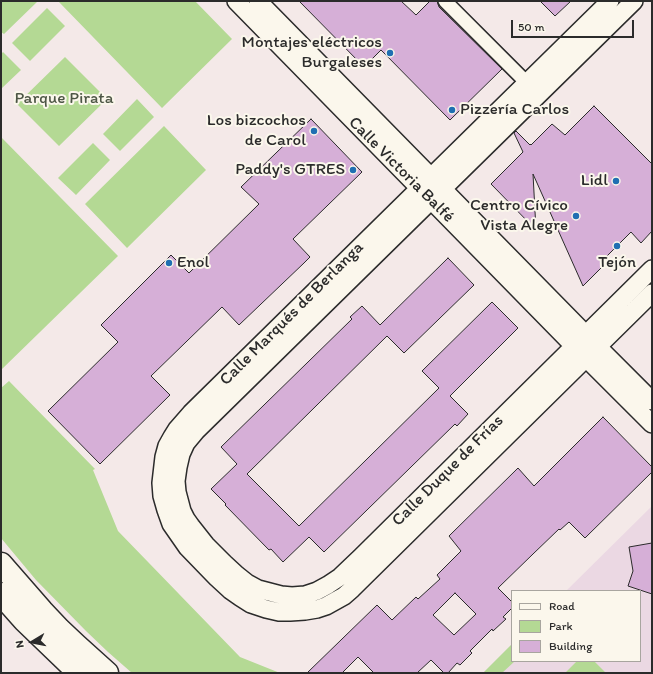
<!DOCTYPE html>
<meta charset="utf-8">
<style>
body{margin:0}
#map{position:relative;width:653px;height:674px;overflow:hidden;background:#f4e9e8;font-family:Itim,sans-serif}
canvas{display:block}
.frame{position:absolute;inset:0;border:2px solid #2b2b2b;pointer-events:none}
.legend{position:absolute;left:511px;top:590px;width:130px;height:72px;box-sizing:border-box;background:#fbf7ec;border:1px solid #a8a59f;margin:0;padding:5px 7px;list-style:none;font-size:12px;color:#2b2b2b}
.legend li{display:flex;align-items:center;gap:8px;height:20px}
.legend b{width:20px;border:1px solid #a8a59f}
.north{position:absolute;left:12px;top:622px;width:40px;height:40px;-webkit-text-stroke:3px #fbf7ec;paint-order:stroke;rotate:260deg;font-size:11px;font-weight:700;line-height:16px;text-align:center;color:#2b2b2b}
.north::after{content:'';display:block;margin:auto;width:14px;height:18px;background:#2b2b2b;clip-path:polygon(50% 0,100% 100%,50% 72%,0 100%)}
.scale{position:absolute;left:511px;top:20px;width:123px;height:18px;box-sizing:border-box;border:2px solid #2b2b2b;border-top:0;padding-left:5px;font-size:12px;line-height:14px;white-space:nowrap;color:#2b2b2b;-webkit-text-stroke:3px #fbf7ec;paint-order:stroke}
</style>
<div id="map">
<canvas width="653" height="674"></canvas>
<div class="frame"></div>
<ul class="legend">
<li><b style="height:5px;background:#fbf7ec"></b>Road</li>
<li><b style="height:11px;background:#b4d994"></b>Park</li>
<li><b style="height:11px;background:#d6afd7"></b>Building</li>
</ul>
<div class="north">N</div>
<div class="scale">50 m</div>
</div>
<script>
const c = document.querySelector('canvas').getContext('2d');
c.lineJoin = 'round';
function fillPath(path, color) { c.fillStyle = color; c.fill(path, 'evenodd'); }
const poly = rows => new Path2D(rows.map(r => 'M' + r).join(''));
function strokePath(path, color, width, dash) { c.strokeStyle = color; c.lineWidth = width; c.lineCap = dash ? 'butt' : 'round'; c.setLineDash(dash || []); c.stroke(path); }
function drawText(font, color, halo, rows, align = 'center') {
  c.font = font + ' Itim,sans-serif'; c.lineWidth = 4; c.setLineDash([]); c.textBaseline = 'middle'; c.strokeStyle = halo; c.fillStyle = color; for (const [text, x, y, turn = 0] of rows) {
    c.save(); c.translate(x, y); c.rotate((+turn || 0) * Math.PI / 180); c.textAlign = isNaN(turn) ? turn : align; if (halo) c.strokeText(text, 0, 0); c.fillText(text, 0, 0); c.restore();
  }
}
const built = poly([
 [652,506,652,673,483,673,512,644,512,661,640,661,640,591,566,591]
]);
const green = poly([
 [3,1,38,1,4,34,1,32,1,3],
 [58,1,195,1,232,39,162,108],
 [47,8,65,26,30,61,12,43],
 [3,52,21,70,1,89,1,54],
 [65,57,107,99,59,146,17,104],
 [137,99,154,117,120,151,103,134],
 [164,126,206,170,127,248,85,204],
 [1,137,118,256,1,370],
 [93,143,110,160,76,195,58,178],
 [9,381,95,469,93,470,118,531,240,657,280,673,132,673,108,652,86,631,36,580,1,538,1,388],
 [512,644,512,661,515,661,502,673,483,673],
 [577,661,594,661,606,673,565,673]
]);
const building = poly([
 [299,1,401,1,416,15,430,1,437,1,439,7,502,69,450,120,381,50,364,67,299,1],
 [540,1,571,1,555,16,540,1],
 [594,106,652,164,652,231,641,243,631,232,600,263,603,266,583,286,533,174,536,230,491,184,523,152,514,133,516,131,530,145,531,144,531,145,552,124,565,135,594,106],
 [311,119,362,172,293,239,310,257,304,263,239,325,222,307,151,376,170,395,100,464,48,411,118,342,101,325,171,255,189,273,259,204,241,187,311,119],
 [448,258,474,285,404,353,387,336,247,474,299,526,439,388,422,371,492,302,518,328,450,396,468,414,457,426,455,424,324,552,309,537,283,562,271,549,269,550,225,505,226,504,211,489,237,464,221,447,352,319,350,317,362,306,380,325,448,258],
 [603,417,652,467,652,472,585,538,569,522,560,530,559,529,533,554,498,588,512,602,512,608,503,617,506,619,493,631,492,629,470,651,472,653,460,665,457,663,448,673,444,673,431,660,417,673,374,673,358,657,342,673,307,673,377,605,392,620,416,597,418,599,440,579,437,575,461,551,449,536,518,468,534,486,603,417],
 [455,593,476,614,454,635,433,615,455,593],
 [652,543,652,594,628,586,633,571,629,547,652,543]
]);
const pedestrian = poly([
 [445,1,527,83]
]);
const minor = poly([
 [236,1,574,346,652,424],
 [258,1,598,347,652,401],
 [610,1,191,413,177,429,172,437,167,446,164,457,161,483,162,496,166,510,171,524,187,547,217,578,230,590,240,597,251,604,266,609,279,612,290,612,305,611,317,609,326,606,344,596,352,589,652,293],
 [634,1,196,431,186,443,181,454,178,467,176,481,177,492,182,511,186,519,191,526,206,545,224,563,237,575,247,583,258,589,281,595,292,596,305,595,317,591,328,585,340,577,361,557,652,269]
]);
const secondary = poly([
 [1,564,42,611,59,629,76,645,107,673],
 [1,594,24,620,79,673]
]);
const markers = [
 [390,53,4,"#1f6fb2"],
 [452,110,4,"#1f6fb2"],
 [314,131,4,"#1f6fb2"],
 [353,170,4,"#1f6fb2"],
 [616,181,4,"#1f6fb2"],
 [576,216,4,"#1f6fb2"],
 [617,246,4,"#1f6fb2"],
 [169,263,4,"#1f6fb2"]
];
const poiNames = [
 ["Montajes eléctricos",382,43],
 ["Burgaleses",382,63],
 ["Pizzería Carlos",460,110,"left"],
 ["Los bizcochos",306,121],
 ["de Carol",306,141],
 ["Paddy's GTRES",345,170],
 ["Lidl",608,181],
 ["Centro Cívico",568,206],
 ["Vista Alegre",568,226],
 ["Enol",177,263,"left"],
 ["Tejón",617,263,"center"]
];
const parkNames = [
 ["Parque Pirata",64,99]
];
const streetNames = [
 ["Calle Victoria Balfé",401,170,45],
 ["Calle Marqués de Berlanga",292,314,-45],
 ["Calle Duque de Frías",448,471,-45]
];
fillPath(built, '#ebd8e3');
fillPath(green, '#b4d994');
fillPath(building, '#d6afd7');
strokePath(building, '#2b2b2b', 1);
strokePath(pedestrian, '#2b2b2b', 16);
strokePath(minor, '#2b2b2b', 20);
strokePath(secondary, '#2b2b2b', 25);
strokePath(pedestrian, '#fbf7ec', 13);
strokePath(minor, '#fbf7ec', 17);
strokePath(secondary, '#fbf7ec', 22);
for (const [x, y, r, color] of markers) { const dot = new Path2D(); dot.arc(x, y, r, 0, 2 * Math.PI); c.fillStyle = color; c.fill(dot); strokePath(dot, '#fbf7ec', 1.5); }
drawText('17px', '#2b2b2b', '#fbf7ec', poiNames, 'right');
drawText('17px', '#4d5645', '#fbf7ec', parkNames);
drawText('17px', '#2b2b2b', '#fbf7ec', streetNames);
</script>
